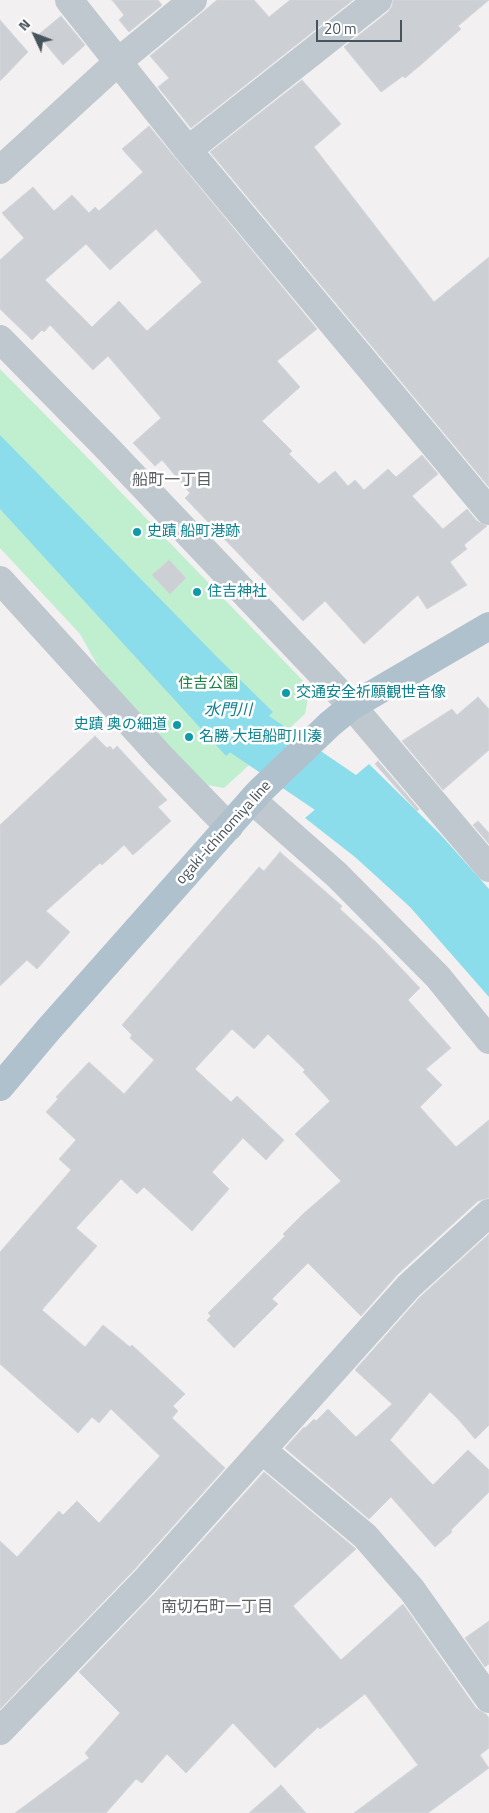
<!DOCTYPE html>
<meta charset="utf-8">
<style>
body{margin:0}
#map{position:relative;width:489px;height:1813px;overflow:hidden;background:#f2f0f0;font-family:"Titillium Web",sans-serif}
canvas{display:block}
.north{position:absolute;left:10px;top:10px;width:50px;height:50px;-webkit-text-stroke:4px #fff;paint-order:stroke;rotate:313deg;font-size:14px;font-weight:700;line-height:20px;text-align:center;color:#48545d}
.north::after{content:'';display:block;margin:auto;width:18px;height:22px;background:#48545d;clip-path:polygon(50% 0,100% 100%,50% 72%,0 100%)}
.scale{position:absolute;left:316px;top:20px;width:86px;height:22px;box-sizing:border-box;border:2px solid #48545d;border-top:0;padding-left:6px;font-size:15px;line-height:18px;white-space:nowrap;color:#48545d;-webkit-text-stroke:4px #fff;paint-order:stroke}
</style>
<div id="map">
<canvas width="489" height="1813"></canvas>
<div class="north">N</div>
<div class="scale">20 m</div>
</div>
<script>
const c = document.querySelector('canvas').getContext('2d');
c.lineJoin = 'round';
function fillPath(path, color) { c.fillStyle = color; c.fill(path, 'evenodd'); }
const poly = rows => new Path2D(rows.map(r => 'M' + r).join(''));
function strokePath(path, color, width, dash) { c.strokeStyle = color; c.lineWidth = width; c.lineCap = dash ? 'butt' : 'round'; c.setLineDash(dash || []); c.stroke(path); }
function drawText(font, color, halo, rows, align = 'center') {
  c.font = font + ' "Titillium Web","Noto Sans JP",sans-serif'; c.lineWidth = 5; c.setLineDash([]); c.textBaseline = 'middle'; c.strokeStyle = halo; c.fillStyle = color; for (const [text, x, y, turn = 0] of rows) {
    c.save(); c.translate(x, y); c.rotate((+turn || 0) * Math.PI / 180); c.textAlign = isNaN(turn) ? turn : align; if (halo) c.strokeText(text, 0, 0); c.fillText(text, 0, 0); c.restore();
  }
}
const green = poly([
 [0,369,86,456,310,688,305,714,224,788,202,784,99,668,80,634,0,548]
]);
const water = poly([
 [0,435,216,656,273,712,226,756,0,509],
 [369,764,440,834,489,889,489,997,410,907,355,857,305,818]
]);
const river = poly([
 [199,682,239,727,348,801,429,871,489,945]
]);
const building = poly([
 [112,0,158,0,162,5,129,32,119,20,124,15,112,0],
 [217,0,254,0,269,17,290,0,353,0,191,128,158,87,169,78,150,56,217,0],
 [393,0,489,0,458,26,461,29,423,63,405,78,403,76,381,92,344,47,388,12,392,6,393,0],
 [61,16,85,45,63,65,38,35,61,16],
 [0,20,28,52,0,81,0,20],
 [302,80,341,124,314,147,434,302,489,257,489,487,210,152,302,80],
 [149,126,317,329,277,361,300,387,262,421,292,451,289,454,319,484,335,471,348,486,355,480,364,490,388,469,396,477,422,455,438,474,412,496,443,529,467,509,477,521,487,526,464,545,467,549,450,562,467,585,427,609,418,595,364,644,325,601,303,621,185,498,190,493,162,460,155,466,133,443,161,418,108,356,93,370,50,325,44,332,42,330,32,340,0,309,0,260,24,238,2,213,33,187,54,211,72,195,89,213,95,207,99,211,143,172,122,149,149,126],
 [156,229,202,282,147,331,119,301,92,327,45,280,86,244,110,270,156,229],
 [169,560,186,578,170,594,152,575,169,560],
 [478,697,489,709,489,750,443,790,402,741,452,709,457,715,478,697],
 [95,736,107,748,110,746,113,750,117,746,167,800,158,807,171,821,133,855,124,845,102,865,100,863,46,911,70,932,37,969,27,960,0,986,0,825,95,736],
 [378,761,419,809,417,811,375,764,378,761],
 [478,821,489,833,489,844,473,825,478,821],
 [280,852,342,906,340,909,377,943,420,988,408,1000,451,1048,426,1069,442,1085,420,1107,456,1147,489,1120,489,1198,478,1201,398,1274,361,1316,308,1263,272,1299,278,1304,234,1348,207,1320,211,1316,208,1313,285,1236,283,1234,304,1213,341,1181,295,1134,330,1101,303,1072,305,1070,268,1034,254,1049,232,1029,195,1069,231,1102,237,1096,284,1140,266,1160,243,1138,212,1172,229,1189,192,1231,144,1187,137,1194,121,1179,76,1228,97,1246,42,1310,85,1347,103,1325,130,1347,132,1345,185,1394,173,1406,178,1411,172,1418,225,1468,133,1571,0,1709,0,1541,17,1557,59,1511,63,1515,77,1501,99,1523,160,1456,111,1409,99,1423,92,1417,78,1433,0,1364,0,1252,71,1170,59,1159,76,1140,46,1112,58,1099,56,1097,89,1062,124,1094,154,1060,130,1038,132,1035,122,1025,259,867,264,871,280,852],
 [489,1234,489,1425,475,1439,458,1419,430,1392,390,1440,433,1485,468,1450,489,1470,489,1492,451,1530,452,1532,435,1547,391,1497,369,1519,285,1448,304,1427,305,1428,314,1419,316,1421,328,1409,356,1437,392,1404,355,1370,420,1297,489,1234],
 [264,1472,356,1549,293,1606,341,1660,403,1604,476,1708,486,1714,489,1718,489,1748,480,1755,489,1768,428,1813,354,1813,418,1765,365,1694,320,1729,318,1727,275,1768,233,1723,186,1773,167,1754,142,1783,136,1779,106,1813,15,1813,89,1758,85,1753,120,1713,79,1672,155,1593,264,1472],
 [489,1621,489,1664,485,1667,465,1638,489,1621],
 [281,1785,306,1813,249,1813,281,1785]
]);
const minor = poly([
 [69,0,188,150,489,511],
 [188,150,378,0],
 [0,170,119,61,193,0],
 [0,339,106,447,352,706,489,868],
 [0,580,161,757,229,827],
 [252,800,337,875,438,977,489,1040],
 [262,1450,365,1536,412,1590,489,1699],
 [0,1731,144,1582,409,1286,489,1213]
]);
const primary = poly([
 [0,1087,48,1030,259,792,330,724,352,706,489,626]
]);
const markers = [
 [137,532,5,"#0f9aa8"],
 [197,592,5,"#0f9aa8"],
 [286,693,5,"#0f9aa8"],
 [177,725,5,"#0f9aa8"],
 [189,737,5,"#0f9aa8"]
];
const cultureNames = [
 ["史蹟 船町港跡",147,532],
 ["住吉神社",207,592],
 ["交通安全祈願観世音像",296,693],
 ["史蹟 奥の細道",167,725,"right"],
 ["名勝 大垣船町川湊",199,737]
];
const parkNames = [
 ["住吉公園",208,684]
];
const streetNames = [
 ["ogaki-ichinomiya line",224,833,-48]
];
const neighbourhoodNames = [
 ["船町一丁目",172,481],
 ["南切石町一丁目",217,1608]
];
const waterNames = [
 ["水門川",228,711]
];
fillPath(green, '#bfefcf');
fillPath(water, '#8cddeb');
strokePath(river, '#8cddeb', 52);
fillPath(building, '#cccfd4');
strokePath(building, '#d4d6db', 1);
strokePath(minor, '#bec8ce', 28);
strokePath(primary, '#b0c1ce', 28);
for (const [x, y, r, color] of markers) { const dot = new Path2D(); dot.arc(x, y, r, 0, 2 * Math.PI); c.fillStyle = color; c.fill(dot); strokePath(dot, '#fff', 2); }
drawText('15px', '#0d838f', '#fff', cultureNames, 'left');
drawText('15px', '#187e45', '#fff', parkNames);
drawText('15px', '#48545d', '#fff', streetNames);
drawText('16px', '#5c6064', '#fff', neighbourhoodNames);
drawText('italic 16px', '#0e7f93', '#fff', waterNames);
</script>
